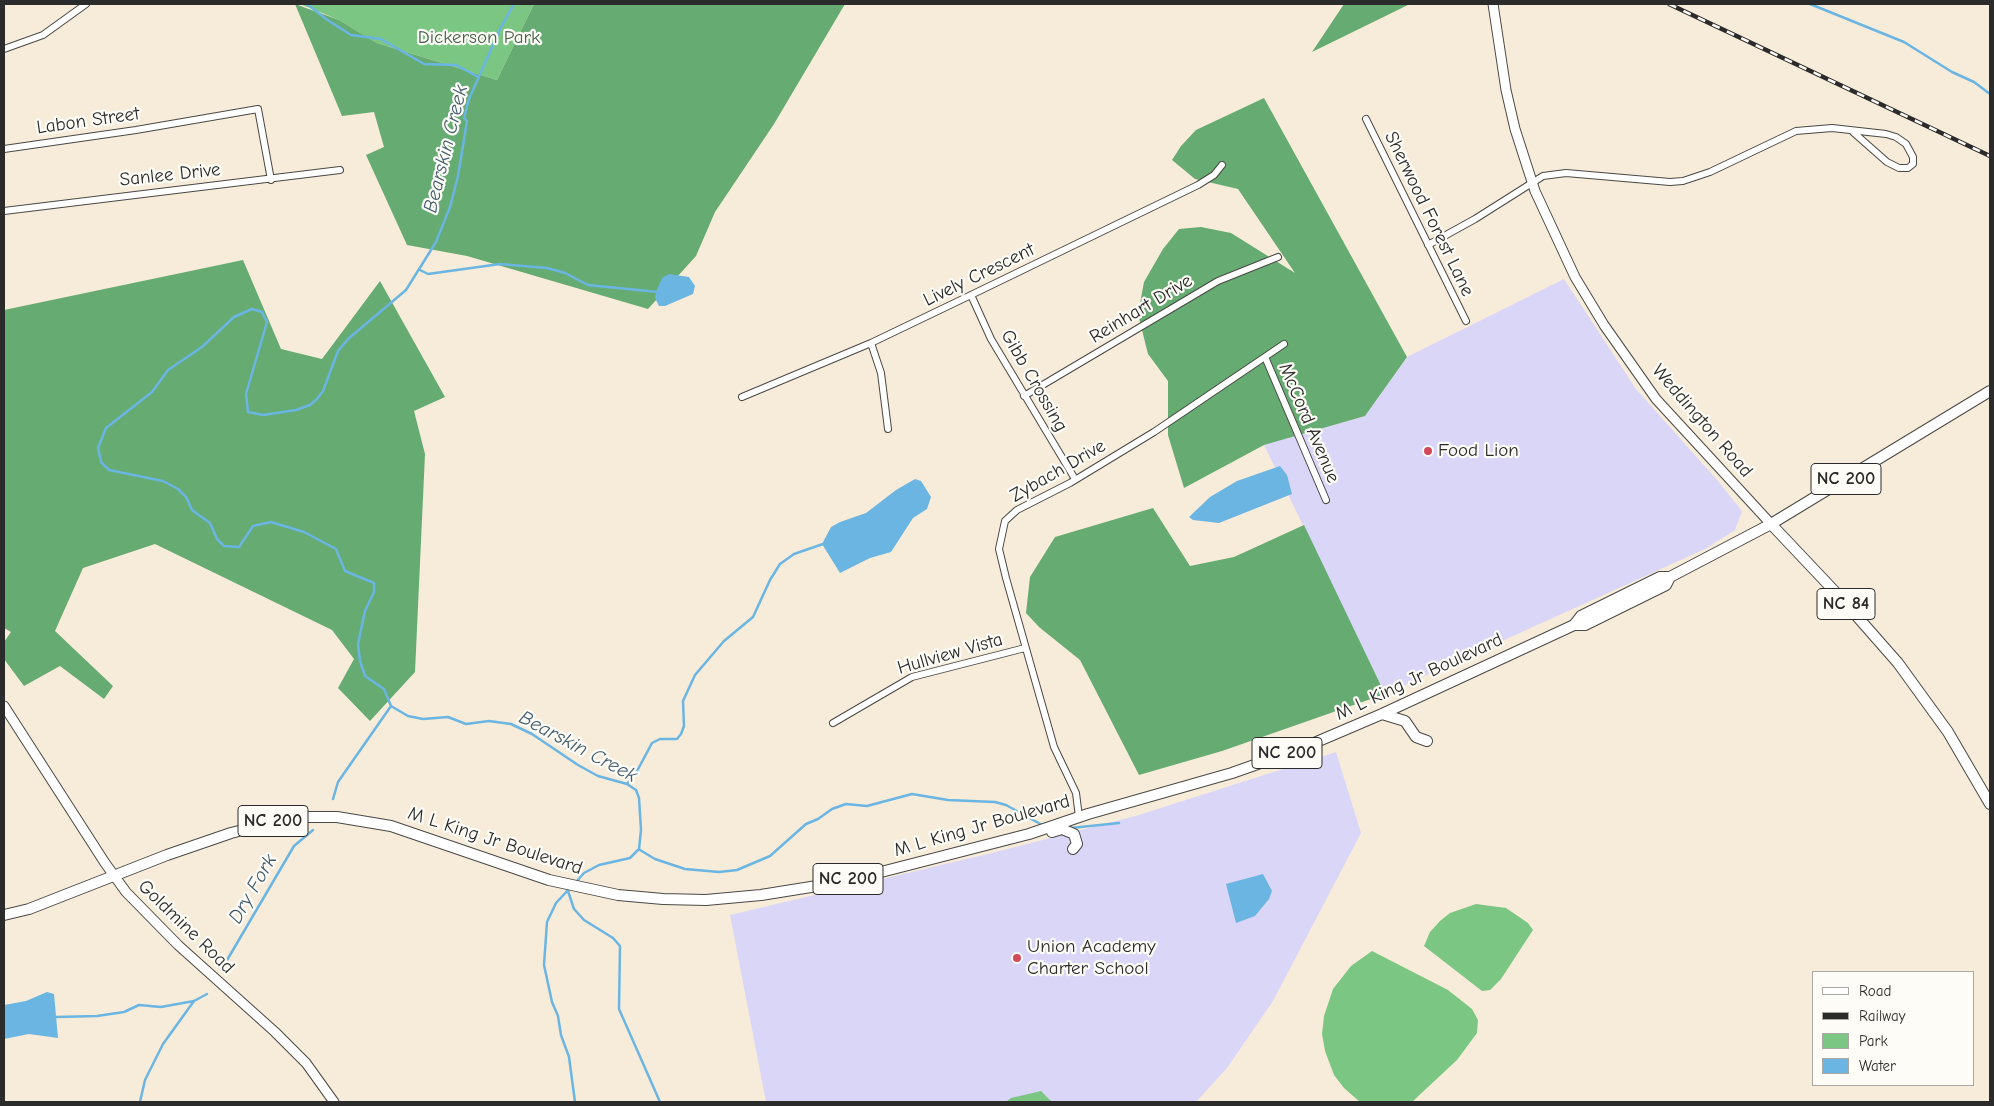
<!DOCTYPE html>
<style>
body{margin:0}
#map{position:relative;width:1994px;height:1106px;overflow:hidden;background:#f7ecd9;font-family:"Comic Neue",sans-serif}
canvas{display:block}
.frame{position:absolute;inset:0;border:5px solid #2b2b2b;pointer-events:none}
.legend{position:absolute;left:1812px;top:971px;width:162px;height:115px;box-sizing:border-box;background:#fdfcf7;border:1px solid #a9a8a5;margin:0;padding:6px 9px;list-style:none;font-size:15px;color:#2b2b2b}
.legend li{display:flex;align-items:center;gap:10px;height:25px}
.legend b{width:25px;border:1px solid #a9a8a5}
</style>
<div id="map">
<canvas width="1994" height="1106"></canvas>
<div class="frame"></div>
<ul class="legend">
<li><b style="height:6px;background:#fff"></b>Road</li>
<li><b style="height:6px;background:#2b2b2b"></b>Railway</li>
<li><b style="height:14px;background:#7cc684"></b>Park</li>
<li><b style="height:14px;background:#6bb5e3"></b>Water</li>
</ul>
</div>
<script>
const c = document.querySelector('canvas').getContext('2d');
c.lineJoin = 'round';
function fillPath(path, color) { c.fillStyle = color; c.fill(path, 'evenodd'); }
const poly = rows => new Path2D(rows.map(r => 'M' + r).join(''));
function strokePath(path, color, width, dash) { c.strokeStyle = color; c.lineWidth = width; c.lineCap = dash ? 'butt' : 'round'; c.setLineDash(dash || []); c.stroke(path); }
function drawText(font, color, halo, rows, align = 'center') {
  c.font = font + ' "Comic Neue",sans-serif'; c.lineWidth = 4.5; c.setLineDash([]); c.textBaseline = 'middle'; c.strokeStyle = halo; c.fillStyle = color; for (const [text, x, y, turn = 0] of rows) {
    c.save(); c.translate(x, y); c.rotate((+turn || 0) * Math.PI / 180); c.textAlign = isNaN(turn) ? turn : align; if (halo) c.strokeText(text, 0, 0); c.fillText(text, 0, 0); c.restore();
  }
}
const built = poly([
 [1564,279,1636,389,1718,481,1742,511,1735,530,1705,549,1385,694,1264,445,1365,416,1407,357],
 [1336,752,1361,833,1273,1001,1227,1068,1196,1102,766,1102,730,915,996,852,1139,815]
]);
const green = poly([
 [300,4,534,4,497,80,377,43,339,20],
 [1476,904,1506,908,1528,923,1533,930,1501,979,1490,990,1482,991,1424,946,1430,932,1440,921,1450,913],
 [1372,951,1448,990,1472,1009,1478,1020,1477,1033,1457,1060,1412,1102,1360,1102,1344,1088,1334,1075,1325,1051,1322,1034,1324,1016,1333,989,1351,966],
 [1041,1091,1052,1102,1006,1102,1011,1098]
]);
const forest = poly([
 [295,4,339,20,377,43,497,80,534,4,845,4,774,124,715,212,696,256,648,309,467,256,407,245,366,155,384,147,374,112,342,116],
 [1344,4,1410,4,1312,52],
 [1264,98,1407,357,1365,416,1264,445,1184,488,1168,435,1168,381,1148,354,1138,314,1144,282,1163,249,1179,229,1201,227,1231,233,1295,273,1238,189,1195,179,1172,160,1181,146,1196,130],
 [243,260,281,349,322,359,380,281,445,397,414,411,425,454,415,672,370,721,338,688,354,659,332,630,155,544,83,568,55,631,113,686,104,699,60,666,24,686,4,659,4,642,11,632,4,628,4,310],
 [1153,508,1190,566,1234,557,1304,525,1385,694,1222,751,1139,775,1080,660,1039,627,1026,613,1030,577,1055,537]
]);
const water = poly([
 [669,274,689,277,695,286,693,294,665,306,659,306,655,298,656,292,662,278],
 [1280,466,1287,475,1292,494,1219,523,1193,520,1189,517,1210,497,1237,481],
 [915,479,921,481,931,497,927,509,913,518,891,552,870,558,840,573,822,544,831,527,840,522,866,513,896,490],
 [1263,874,1272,891,1269,899,1255,916,1236,923,1226,884],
 [47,992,54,994,58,1038,29,1034,4,1039,4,1005,26,1001]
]);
const stream = poly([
 [307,4,326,19,351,35,381,39,424,64,456,65,478,77],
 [514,4,501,27,469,99,464,118,467,121,458,176,450,207,436,242,406,290,348,339,338,351,323,391,317,399,310,405,296,410,263,415,248,412,246,394,267,322,262,312,252,309,234,317,202,347,168,370,152,392,106,428,98,448,101,462,109,470,163,481,178,489,186,497,192,510,210,523,217,539,224,546,239,547,253,526,271,522,304,532,336,549,345,571,374,583,374,592,365,611,358,644,360,661,365,676,384,689,391,706,408,716,423,719,448,717,466,724,489,721,511,724,532,734,578,765,598,776,627,784,636,790,639,798,641,830,639,849,630,858,599,865,584,873,576,882],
 [1810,4,1904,42,1952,72,1974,82,1990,94],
 [420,270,428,274,500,264,547,268,565,273,588,285,658,292],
 [627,784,636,773,652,743,660,739,677,739,681,734,684,726,683,701,695,675,724,641,753,617,770,580,780,564,794,554,823,544],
 [333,799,338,782,391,706],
 [1071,828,1119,823],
 [640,850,655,859,685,869,719,872,737,870,770,856,806,824,818,819,832,809,846,804,867,806,912,794,948,800,995,802,1006,805,1044,826],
 [570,888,556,903,547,922,544,965,552,1002,558,1016,561,1035,569,1057,575,1102],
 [568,891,574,909,584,920,613,938,620,946,619,1009,660,1102],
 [223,967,294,846,313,830],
 [56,1017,97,1016,124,1012,139,1005,161,1007,194,1001],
 [140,1102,145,1080,163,1044,194,1001,207,994]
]);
const street = poly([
 [4,49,43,35,86,4],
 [1366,119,1466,321],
 [4,149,136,130,258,109,271,180],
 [4,211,340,170],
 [1428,245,1475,219,1543,176,1566,173,1670,182,1683,181,1710,172,1796,131,1832,128,1886,134,1896,137,1906,144,1913,157,1913,164,1908,168,1899,168,1887,162,1853,132],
 [971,295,991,339,1075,479],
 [871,343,881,373,888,429],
 [1265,357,1326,500],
 [1024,396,1218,281,1278,257],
 [742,397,871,343,971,295,1198,185,1214,175,1222,165],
 [833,723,912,677,1025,648],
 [1079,817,1076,793,1054,747,1006,578,999,549,1005,521,1017,510,1070,483,1154,432,1284,344]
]);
const secondary = poly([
 [1493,4,1506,90,1515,129,1535,191,1575,277,1604,325,1656,399,1771,524],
 [4,706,105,863,126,892,178,945,275,1032,306,1063,334,1102]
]);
const primary = poly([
 [1771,524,1840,597,1898,663,1948,732,1990,804],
 [1574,625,1581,616,1660,577,1670,577,1771,524,1990,391],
 [1382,714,1405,721,1416,737,1427,741],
 [1052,832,1062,829,1074,834,1077,844,1073,849],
 [4,915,29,909,167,855,231,833,294,817,337,817,391,826,549,880,618,895,663,899,706,900,761,895,817,886,881,872,1029,834,1088,814,1232,773,1300,749,1382,714,1574,625,1585,625,1666,585,1670,577]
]);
const rail = poly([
 [1669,4,1990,156]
]);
const markers = [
 [1428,451,5,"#d1495b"],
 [1017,958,5,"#d1495b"]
];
const shields = [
 [1846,479,70],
 [1846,604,58],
 [1287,753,70],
 [273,821,70],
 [848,879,70]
];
const shieldNames = [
 ["NC 200",1846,479],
 ["NC 84",1846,604],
 ["NC 200",1287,753],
 ["NC 200",273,821],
 ["NC 200",848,879]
];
const parkNames = [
 ["Dickerson Park",479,38]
];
const streetNames = [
 ["Labon Street",88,121,-8],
 ["Sanlee Drive",170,175,-6],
 ["Sherwood Forest Lane",1429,214,64],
 ["Lively Crescent",979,275,-26],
 ["Reinhart Drive",1141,309,-31],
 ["Gibb Crossing",1034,381,60],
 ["Weddington Road",1702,421,49],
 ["McCord Avenue",1309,423,67],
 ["Zybach Drive",1058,471,-30],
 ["Hullview Vista",950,654,-16],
 ["M L King Jr Boulevard",1419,677,-25],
 ["M L King Jr Boulevard",982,826,-16],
 ["M L King Jr Boulevard",495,841,18],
 ["Goldmine Road",186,927,44]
];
const poiNames = [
 ["Food Lion",1438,451],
 ["Union Academy",1027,947],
 ["Charter School",1027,969]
];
const waterNames = [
 ["Bearskin Creek",446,149,-76],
 ["Bearskin Creek",578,747,28],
 ["Dry Fork",253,889,-60]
];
fillPath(built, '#dad6f7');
fillPath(green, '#7cc684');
fillPath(forest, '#65ab72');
fillPath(water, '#6bb5e3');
strokePath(stream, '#6bb5e3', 2.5);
strokePath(street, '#4a4845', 8);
strokePath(secondary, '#4a4845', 11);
strokePath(primary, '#4a4845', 12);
strokePath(street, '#fff', 6);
strokePath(secondary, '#fff', 9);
strokePath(primary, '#fff', 10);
strokePath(rail, '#2b2b2b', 4.5);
strokePath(rail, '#fdfcf7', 2.5, [8]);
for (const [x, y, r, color] of markers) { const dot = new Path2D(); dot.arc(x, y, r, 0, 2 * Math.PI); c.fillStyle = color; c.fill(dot); strokePath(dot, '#fdfcf7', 2); }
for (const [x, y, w] of shields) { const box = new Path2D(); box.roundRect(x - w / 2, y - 15.5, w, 31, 4); c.fillStyle = '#fdfcf7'; c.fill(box); strokePath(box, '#2b2b2b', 1); }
drawText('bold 18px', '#2b2b2b', null, shieldNames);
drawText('19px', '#47614a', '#fdfcf7', parkNames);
drawText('19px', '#2b2b2b', '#fdfcf7', streetNames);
drawText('19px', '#2b2b2b', '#fdfcf7', poiNames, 'left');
drawText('italic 20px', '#415b6b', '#fdfcf7', waterNames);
</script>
